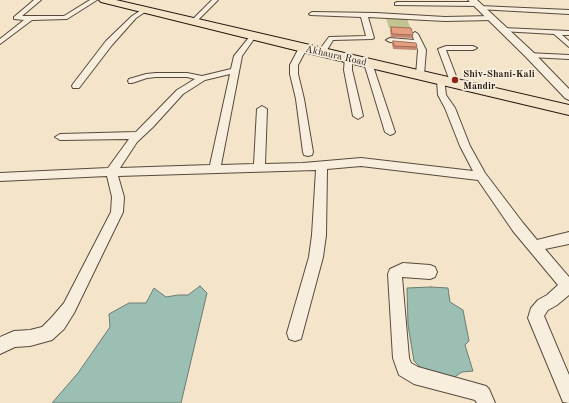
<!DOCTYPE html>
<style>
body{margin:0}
canvas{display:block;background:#f4e5ca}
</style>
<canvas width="569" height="403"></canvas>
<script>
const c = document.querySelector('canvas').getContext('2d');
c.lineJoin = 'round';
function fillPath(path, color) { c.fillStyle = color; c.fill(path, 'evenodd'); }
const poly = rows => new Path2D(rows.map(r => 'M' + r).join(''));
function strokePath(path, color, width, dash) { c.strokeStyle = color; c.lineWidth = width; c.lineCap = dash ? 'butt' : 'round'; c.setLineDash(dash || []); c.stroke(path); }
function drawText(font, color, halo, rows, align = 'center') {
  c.font = font + ' "Old Standard TT",serif'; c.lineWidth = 3.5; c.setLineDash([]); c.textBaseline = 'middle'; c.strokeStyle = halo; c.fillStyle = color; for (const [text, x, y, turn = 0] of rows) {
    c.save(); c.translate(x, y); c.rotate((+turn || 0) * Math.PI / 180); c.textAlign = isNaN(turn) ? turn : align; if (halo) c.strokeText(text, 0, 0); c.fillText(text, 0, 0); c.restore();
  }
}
const green = poly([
 [386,18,407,19,411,29,389,28]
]);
const water = poly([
 [200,286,207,293,181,403,52,403,78,373,110,327,109,314,129,303,146,303,154,288,166,297,178,295,188,295,200,286],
 [431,287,448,288,450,302,463,310,469,341,465,345,473,371,462,372,453,378,431,378,414,361,408,325,407,288,431,287]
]);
const minor = poly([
 [34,0,41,0,22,16,64,16,90,0,97,0,67,19,32,20,0,44,0,39,24,20,14,19,14,17,34,0],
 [212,0,218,0,195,23,191,23,191,21,212,0],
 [397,2,477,2,480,4,477,6,395,5,395,3,397,2],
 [480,6,569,10,569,14,478,9,478,7,480,6],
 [143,9,148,10,136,18,112,45,79,88,73,88,72,86,73,84,106,41,132,16,143,9],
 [312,12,376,13,445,17,492,16,495,18,492,20,445,21,368,17,374,38,372,39,333,40,324,55,321,55,317,53,329,37,366,36,361,17,310,15,309,14,312,12],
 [503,28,569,31,569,35,562,35,569,41,569,47,554,34,501,31,501,29,503,28],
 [415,32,418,34,426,50,424,75,420,77,416,75,418,50,416,44,390,42,386,40,390,38,414,40,412,34,415,32],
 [253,34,256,36,242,56,221,165,254,164,257,109,262,106,267,109,265,164,303,163,361,158,473,171,460,146,445,108,438,95,437,80,441,78,444,78,446,95,455,108,470,146,485,173,523,223,537,240,569,232,569,244,545,249,569,277,569,295,557,305,548,310,544,316,569,375,569,403,563,402,528,318,531,308,538,300,547,295,558,285,513,231,478,180,361,166,327,169,326,235,323,257,301,339,295,341,289,339,287,333,309,257,312,235,316,170,118,176,124,197,123,212,74,313,64,329,52,340,30,346,15,347,0,354,0,337,14,331,30,330,42,327,52,317,64,303,111,212,112,197,107,176,0,181,0,173,108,168,129,139,60,140,55,137,60,134,136,132,177,90,195,79,187,77,156,77,147,78,132,83,129,83,128,81,129,79,146,74,156,73,187,73,202,76,231,69,234,56,251,35,253,34],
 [230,74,210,165,120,168,137,142,153,127,183,94,205,80,230,74],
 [300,46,303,46,307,48,298,65,298,74,304,99,313,152,312,155,308,156,304,155,303,152,296,99,290,74,290,65,300,46],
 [446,46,473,46,477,48,473,50,446,50,459,84,458,86,455,87,451,84,438,49,446,46],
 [527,53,569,55,569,59,530,57,526,55,527,53],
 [345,57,351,57,352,59,352,70,363,116,358,119,353,116,344,70,345,57],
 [365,61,371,61,372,63,395,132,393,134,390,135,385,132,364,63,365,61],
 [403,263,430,265,435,267,437,272,435,277,430,279,402,277,409,358,411,363,418,367,486,386,489,389,495,403,477,403,475,400,414,384,399,375,393,358,388,274,390,269,403,263]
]);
const tertiary = poly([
 [468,0,477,0,534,53,569,89,569,100,565,98,526,57,468,0]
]);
const primary = poly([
 [99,0,116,0,569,105,569,115,303,52,101,2,99,0]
]);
const wall = poly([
 [391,27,413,35,412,38,391,37,390,30],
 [393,41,417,47,416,50,393,49,392,44]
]);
const building = poly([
 [391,27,411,28,413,35,392,34,391,27],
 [393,41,416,43,417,47,394,46,393,41]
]);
const markers = [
 [455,80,4,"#8f2418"]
];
const farStreetnames = [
 ["Akhaura Road",336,56,13]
];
const farPoinames = [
 ["Shiv-Shani-Kali",463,74],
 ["Mandir",463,86]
];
fillPath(green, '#c1c393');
fillPath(water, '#9cbfb4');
strokePath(water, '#6c7b72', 1);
strokePath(minor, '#574a3d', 2);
strokePath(tertiary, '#574a3d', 2);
strokePath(primary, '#23160e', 2);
fillPath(minor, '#f8eedd');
fillPath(tertiary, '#f8eedd');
fillPath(primary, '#f4e5ca');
fillPath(wall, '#c5886e');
fillPath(building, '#e59e80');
strokePath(building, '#a06f5a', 1);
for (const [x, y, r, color] of markers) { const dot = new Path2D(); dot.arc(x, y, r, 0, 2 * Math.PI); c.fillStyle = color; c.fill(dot); strokePath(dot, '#f8eedd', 1.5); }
drawText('10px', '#23160e', '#f8eedd', farStreetnames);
drawText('bold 10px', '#23160e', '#f8eedd', farPoinames, 'left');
</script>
